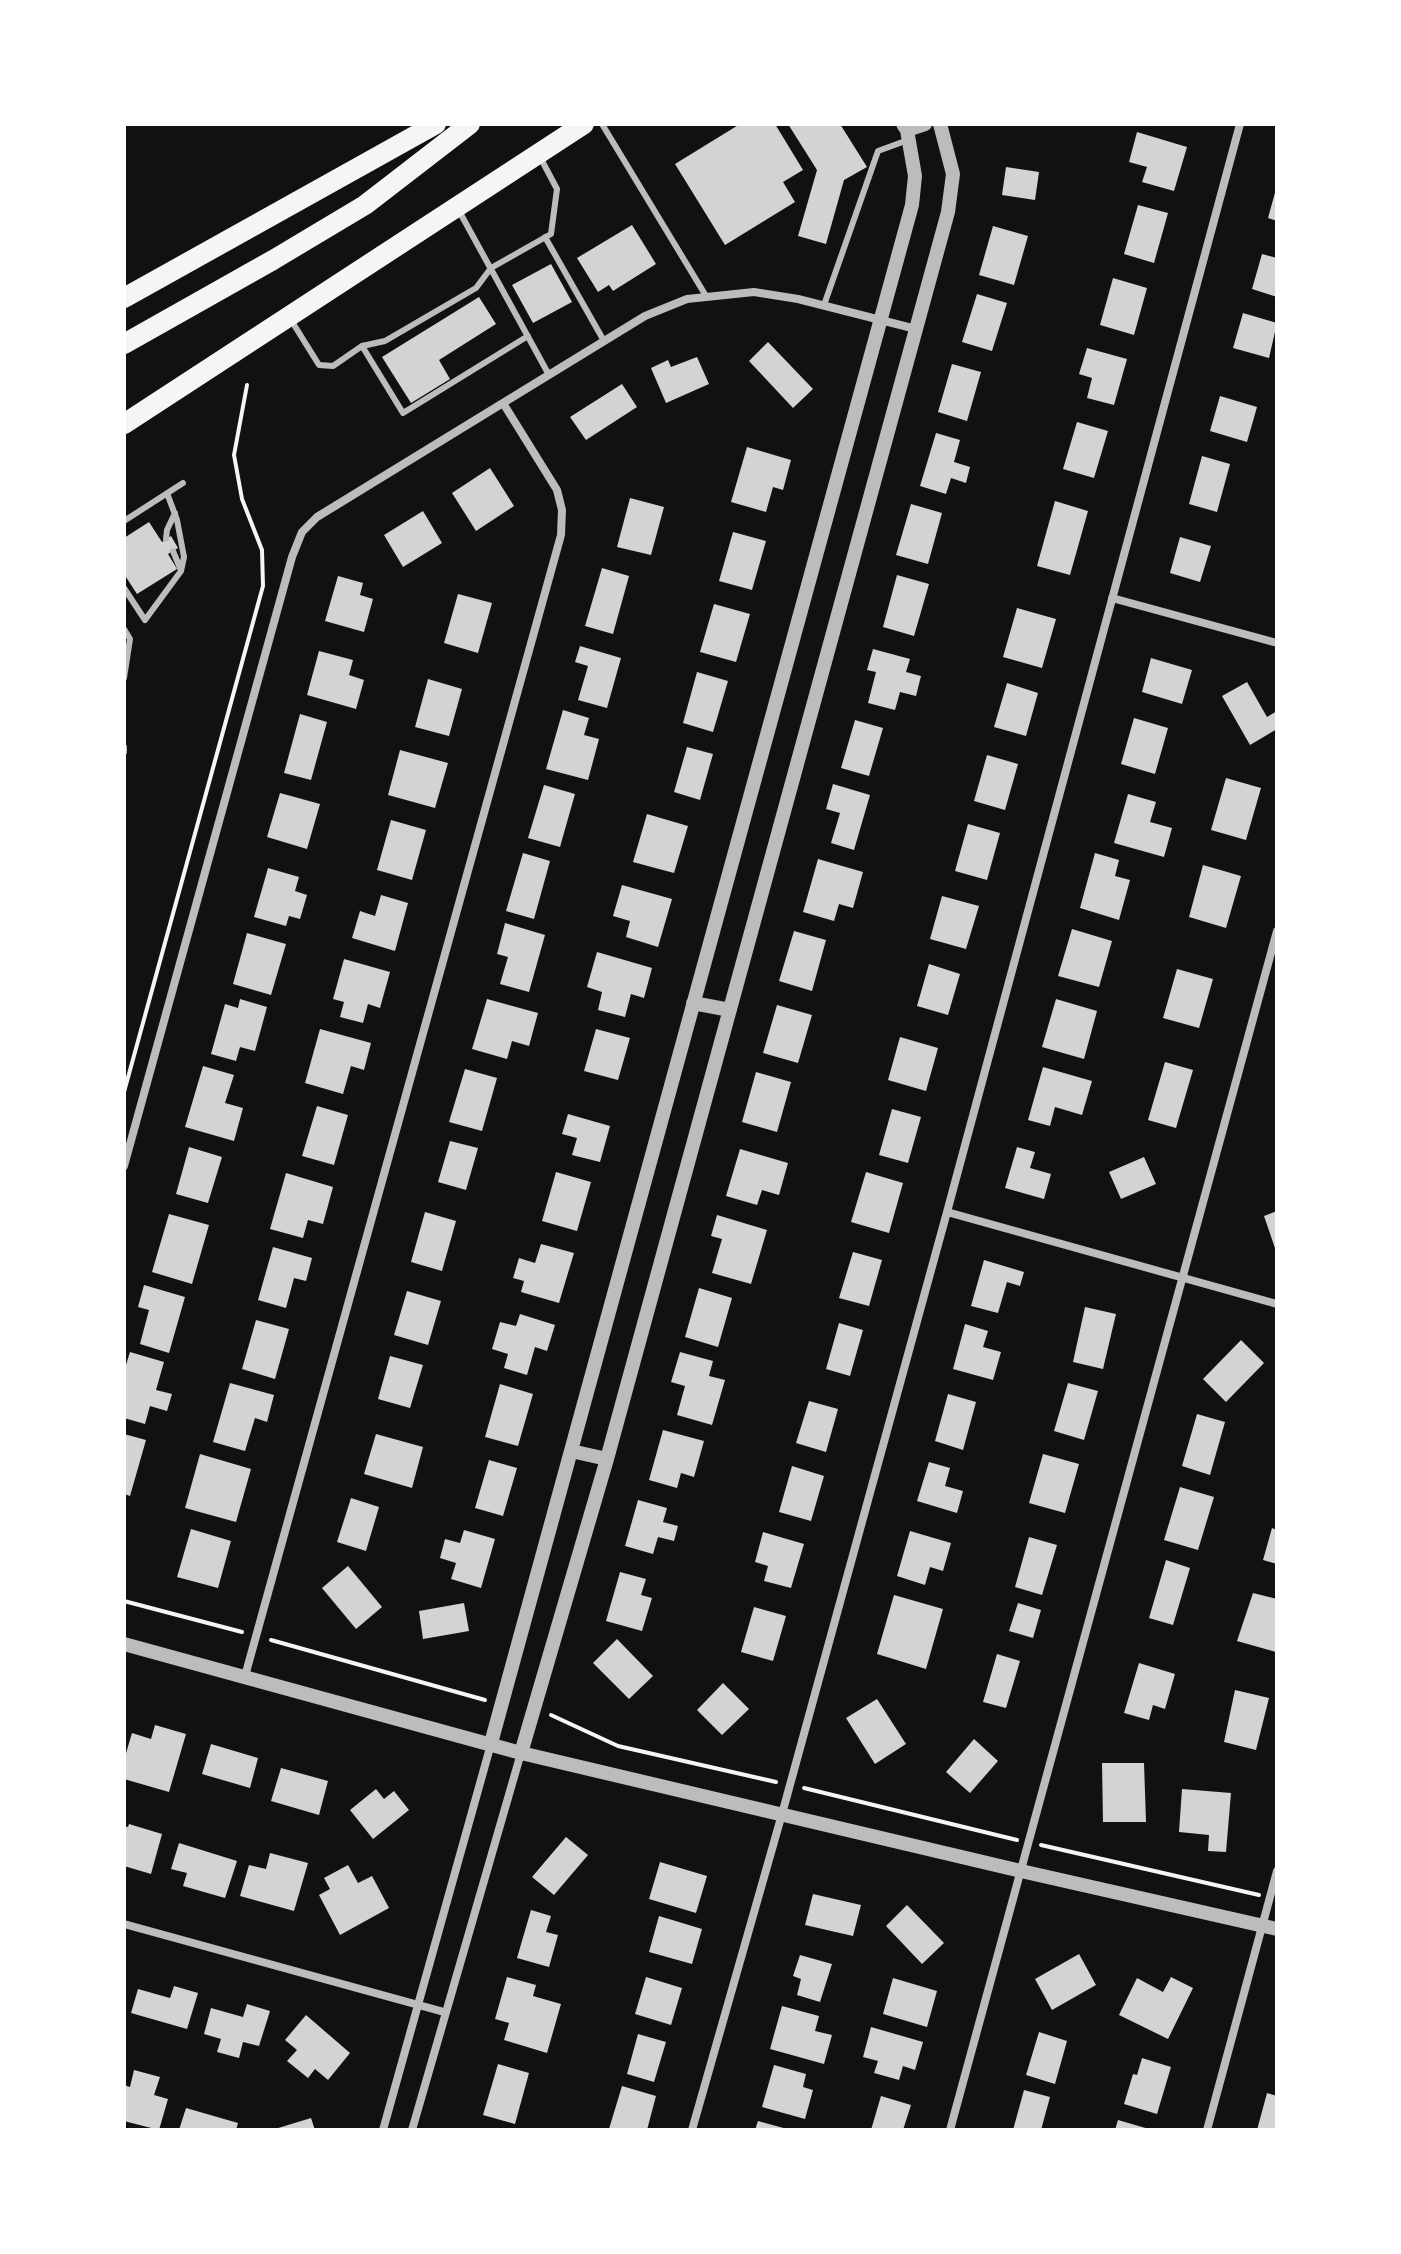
<!DOCTYPE html>
<style>
body{margin:0}
#map{position:relative;width:1401px;height:2254px;overflow:hidden;background:#111;font-family:"Noto Sans",sans-serif}
canvas{display:block}
.frame{position:absolute;inset:0;border:126px solid #fff;pointer-events:none}
</style>
<div id="map">
<canvas width="1401" height="2254"></canvas>
<div class="frame"></div>
</div>
<script>
const c = document.querySelector('canvas').getContext('2d');
c.lineJoin = 'round';
function fillPath(path, color) { c.fillStyle = color; c.fill(path, 'evenodd'); }
const poly = rows => new Path2D(rows.map(r => 'M' + r).join(''));
function strokePath(path, color, width, dash) { c.strokeStyle = color; c.lineWidth = width; c.lineCap = dash ? 'butt' : 'round'; c.setLineDash(dash || []); c.stroke(path); }
const building = poly([
 [740,124,775,124,803,170,783,182,795,202,725,245,675,164],
 [788,124,840,124,867,167,844,180,826,244,798,236,817,170],
 [1137,132,1187,147,1174,191,1142,182,1147,167,1129,162],
 [1006,167,1039,172,1035,200,1002,195],
 [1276,189,1277,189,1277,221,1268,218],
 [1138,205,1168,213,1154,263,1124,254],
 [632,225,656,264,613,291,609,285,598,292,577,258],
 [993,226,1028,236,1014,285,979,275],
 [1262,254,1277,258,1277,297,1252,289],
 [551,264,572,302,533,323,512,285],
 [1113,278,1147,288,1134,335,1100,325],
 [977,294,1007,303,992,351,962,342],
 [479,297,496,324,439,360,450,379,411,403,382,357],
 [1243,313,1277,323,1269,358,1233,348],
 [768,342,813,389,793,408,749,361],
 [1087,348,1127,359,1114,405,1087,398,1092,378,1079,374],
 [697,357,709,384,666,403,651,368,668,360,671,367],
 [952,364,981,372,967,421,938,412],
 [622,384,637,407,586,440,570,417],
 [1220,396,1257,407,1247,442,1210,431],
 [1077,422,1108,431,1094,478,1063,469],
 [936,433,960,440,954,462,970,467,966,483,951,478,946,494,920,486],
 [747,447,791,460,783,490,773,487,766,512,731,502],
 [1202,456,1230,464,1217,512,1189,504],
 [490,468,514,506,476,531,452,493],
 [630,498,664,507,651,555,617,547],
 [1055,501,1088,511,1070,575,1037,566],
 [911,504,942,513,928,564,896,555],
 [423,511,442,543,403,567,384,535],
 [149,522,162,542,171,536,178,548,168,554,177,569,137,594,124,574,124,538],
 [733,532,766,541,752,590,719,581],
 [1180,537,1211,546,1200,582,1170,573],
 [602,568,629,576,613,634,585,626],
 [897,575,929,584,914,636,883,627],
 [338,576,363,583,360,595,373,599,364,632,325,621],
 [458,594,492,603,478,653,444,643],
 [714,604,750,614,736,662,700,652],
 [1017,608,1056,619,1042,668,1003,657],
 [580,646,621,658,607,708,578,700,588,666,575,662],
 [873,649,910,659,906,672,921,676,916,696,900,692,895,710,868,703,876,672,867,670],
 [319,651,353,660,349,675,364,680,356,709,307,695],
 [1151,658,1192,670,1182,704,1142,692],
 [697,672,728,681,713,732,683,723],
 [428,679,462,689,449,736,415,727],
 [1247,682,1267,717,1277,711,1277,729,1250,745,1222,696],
 [1007,683,1038,693,1026,736,994,727],
 [563,710,589,718,584,735,599,739,588,780,546,769],
 [300,714,327,722,311,780,284,773],
 [1134,718,1168,728,1155,774,1121,764],
 [855,720,883,728,869,776,841,768],
 [687,747,713,754,700,800,674,792],
 [400,750,448,763,435,808,388,795],
 [987,755,1018,764,1005,810,974,801],
 [1226,778,1261,788,1246,840,1211,830],
 [833,784,870,795,854,850,831,843,840,813,826,809],
 [544,785,575,794,560,847,528,838],
 [280,793,320,804,307,849,267,837],
 [1128,794,1156,802,1150,822,1172,828,1164,857,1114,843],
 [647,814,688,826,674,873,633,862],
 [391,820,426,830,412,880,377,870],
 [968,824,1000,833,987,880,955,871],
 [523,853,550,861,534,919,506,911],
 [1095,853,1119,860,1115,876,1130,880,1119,920,1080,908],
 [818,859,863,872,853,908,839,904,834,921,803,912],
 [1203,865,1241,876,1226,928,1189,917],
 [268,868,299,877,295,891,307,895,300,919,289,916,286,926,254,917],
 [622,885,672,899,658,947,626,937,630,921,613,916],
 [381,895,408,903,395,951,352,938,360,911,375,916],
 [942,896,979,906,966,949,930,939],
 [505,923,545,935,529,992,500,984,508,957,497,954],
 [1072,929,1112,941,1099,987,1058,976],
 [794,931,826,940,812,991,779,981],
 [247,933,286,944,271,995,233,984],
 [597,952,652,968,644,998,631,994,625,1017,598,1010,602,992,587,987],
 [344,959,390,972,380,1008,368,1004,363,1023,340,1017,344,1002,333,999],
 [929,964,960,974,948,1015,917,1006],
 [1177,969,1213,979,1199,1028,1163,1018],
 [240,999,267,1007,255,1051,240,1047,236,1061,211,1054,225,1004,238,1008],
 [487,999,538,1013,529,1046,512,1041,507,1059,472,1049],
 [1056,999,1097,1011,1084,1059,1042,1047],
 [777,1005,812,1015,798,1063,763,1053],
 [320,1029,371,1043,364,1070,351,1066,343,1094,305,1083],
 [596,1029,630,1038,618,1080,584,1071],
 [900,1037,938,1048,926,1091,888,1080],
 [1165,1062,1193,1070,1176,1128,1148,1120],
 [203,1066,234,1075,225,1103,243,1108,234,1141,185,1127],
 [1043,1067,1092,1081,1082,1115,1055,1107,1050,1126,1028,1120],
 [465,1069,497,1078,482,1131,449,1122],
 [756,1072,791,1082,777,1132,742,1122],
 [317,1106,348,1115,334,1165,302,1156],
 [892,1109,921,1117,908,1163,879,1155],
 [568,1114,610,1126,600,1162,572,1155,577,1138,562,1134],
 [450,1141,478,1148,466,1190,438,1182],
 [189,1147,222,1157,208,1203,176,1194],
 [1017,1147,1035,1152,1030,1168,1051,1174,1044,1199,1005,1188],
 [740,1149,788,1163,779,1195,762,1190,757,1205,726,1196],
 [1144,1157,1156,1184,1121,1199,1109,1172],
 [556,1172,591,1182,577,1231,542,1221],
 [866,1172,903,1183,889,1233,851,1222],
 [286,1173,333,1187,323,1224,308,1220,303,1238,270,1229],
 [1277,1211,1277,1251,1276,1251,1264,1216],
 [425,1212,456,1221,442,1271,411,1262],
 [169,1214,209,1225,192,1284,152,1272],
 [717,1215,767,1230,751,1284,712,1273,722,1239,711,1236],
 [541,1244,574,1253,559,1303,521,1292,524,1281,513,1278,519,1258,535,1263],
 [273,1247,312,1258,306,1281,294,1278,286,1308,258,1300],
 [853,1252,882,1260,869,1306,839,1298],
 [984,1260,1024,1272,1020,1286,1007,1282,998,1313,971,1306],
 [144,1285,185,1297,169,1353,140,1344,149,1310,138,1307],
 [699,1288,732,1298,718,1347,685,1337],
 [407,1291,441,1301,428,1345,394,1335],
 [1085,1307,1116,1314,1103,1369,1073,1362],
 [520,1314,555,1325,547,1351,535,1347,527,1375,504,1368,508,1354,492,1349,500,1322,516,1326],
 [256,1320,289,1329,275,1379,242,1369],
 [839,1323,863,1330,850,1376,826,1369],
 [965,1324,988,1331,983,1347,1001,1352,993,1380,953,1369],
 [1241,1340,1264,1363,1226,1402,1203,1379],
 [130,1352,164,1362,156,1390,172,1394,167,1411,150,1406,145,1424,124,1418,124,1371],
 [680,1352,713,1361,709,1376,725,1380,712,1425,677,1415,685,1386,671,1382],
 [390,1356,423,1365,410,1408,378,1399],
 [230,1383,274,1395,267,1422,255,1418,245,1451,213,1442],
 [1068,1383,1098,1391,1084,1440,1054,1431],
 [500,1384,533,1394,518,1446,485,1437],
 [948,1394,976,1402,963,1450,935,1441],
 [809,1401,838,1409,826,1452,796,1443],
 [1197,1414,1225,1422,1210,1475,1182,1466],
 [663,1430,704,1441,694,1477,681,1473,677,1488,649,1480],
 [124,1434,146,1440,130,1496,124,1494],
 [376,1434,423,1447,412,1488,364,1474],
 [200,1454,251,1469,236,1522,185,1508],
 [1043,1454,1079,1464,1065,1513,1029,1503],
 [489,1460,517,1468,503,1516,475,1508],
 [929,1462,950,1468,945,1486,963,1491,957,1513,917,1501],
 [792,1466,824,1476,811,1521,779,1512],
 [1180,1487,1214,1497,1198,1550,1164,1540],
 [351,1498,379,1507,366,1551,337,1542],
 [638,1500,667,1508,663,1522,678,1526,674,1541,658,1537,653,1554,625,1546],
 [1272,1528,1277,1530,1277,1564,1263,1560],
 [191,1529,231,1541,218,1588,177,1577],
 [464,1530,495,1539,481,1588,451,1579,456,1563,440,1558,445,1539,460,1543],
 [910,1531,951,1543,943,1571,930,1567,925,1585,897,1576],
 [763,1532,804,1544,791,1588,764,1581,768,1566,755,1562],
 [1029,1537,1057,1545,1042,1595,1015,1587],
 [1166,1560,1190,1568,1173,1625,1149,1618],
 [348,1566,382,1607,356,1629,322,1588],
 [620,1572,646,1579,641,1595,652,1598,642,1631,606,1621],
 [1253,1593,1277,1599,1276,1652,1237,1641],
 [894,1595,943,1609,926,1669,877,1654],
 [464,1603,469,1631,423,1639,419,1611],
 [1018,1603,1041,1610,1033,1638,1009,1631],
 [754,1607,786,1616,773,1661,741,1652],
 [617,1639,653,1676,629,1699,593,1663],
 [997,1654,1020,1661,1006,1708,983,1702],
 [1139,1663,1175,1674,1165,1709,1153,1705,1149,1720,1124,1713],
 [723,1683,749,1709,722,1735,697,1710],
 [1235,1690,1269,1698,1256,1750,1224,1742],
 [877,1699,906,1744,875,1764,846,1718],
 [155,1725,186,1734,169,1792,124,1779,124,1760,132,1733,151,1739],
 [974,1739,998,1761,970,1793,946,1772],
 [211,1744,258,1758,250,1788,202,1774],
 [1102,1763,1144,1763,1146,1822,1103,1822],
 [281,1768,328,1781,319,1815,271,1801],
 [376,1789,384,1799,394,1791,409,1810,373,1839,350,1810],
 [1182,1789,1231,1793,1226,1852,1208,1851,1209,1835,1179,1832],
 [129,1824,162,1834,151,1874,124,1866,124,1826,128,1827],
 [566,1837,588,1855,554,1895,532,1877],
 [179,1843,237,1861,225,1898,183,1886,187,1873,171,1869],
 [270,1853,308,1863,294,1911,240,1896,249,1865,266,1869],
 [660,1862,707,1876,696,1913,649,1899],
 [348,1865,358,1883,372,1876,389,1908,340,1935,319,1895,330,1889,324,1878],
 [813,1894,861,1905,853,1936,805,1925],
 [907,1905,944,1943,922,1964,886,1926],
 [531,1910,551,1916,546,1932,558,1935,549,1967,517,1958],
 [659,1916,702,1929,692,1964,649,1952],
 [1079,1954,1096,1985,1052,2010,1035,1979],
 [800,1955,832,1964,820,2002,797,1995,801,1979,793,1976],
 [507,1977,536,1985,533,1996,561,2004,547,2053,504,2040,509,2023,495,2019],
 [646,1977,682,1988,671,2025,635,2014],
 [1171,1977,1193,1988,1168,2039,1119,2015,1137,1978,1163,1992],
 [893,1978,937,1991,927,2027,883,2014],
 [174,1986,198,1993,187,2029,131,2013,138,1989,170,1998],
 [247,2004,270,2011,259,2046,243,2042,239,2058,217,2052,221,2039,204,2034,211,2008,243,2017],
 [782,2006,819,2016,815,2031,832,2035,824,2064,770,2049],
 [306,2015,350,2053,328,2080,315,2069,308,2078,287,2061,297,2050,285,2040],
 [871,2027,923,2042,915,2070,903,2066,899,2080,874,2073,878,2061,863,2057],
 [1039,2032,1067,2041,1055,2084,1026,2075],
 [638,2034,666,2042,654,2082,627,2074],
 [1142,2058,1171,2067,1157,2114,1124,2104,1133,2074,1137,2075],
 [498,2064,529,2073,515,2124,483,2115],
 [774,2065,806,2074,803,2087,813,2090,805,2119,762,2107],
 [134,2070,160,2077,154,2095,168,2099,159,2130,124,2121,124,2085,130,2087],
 [622,2086,656,2096,647,2130,609,2129],
 [1024,2090,1050,2097,1041,2130,1013,2130],
 [1267,2093,1277,2096,1277,2130,1257,2130],
 [881,2096,911,2105,903,2130,871,2130],
 [186,2108,238,2123,236,2130,179,2130],
 [311,2118,315,2130,275,2130,275,2129],
 [1118,2120,1149,2129,1149,2130,1115,2130],
 [758,2121,787,2129,787,2130,755,2130]
]);
const path = poly([
 [124,1092,263,586,262,550,242,499,234,455,247,385],
 [124,1601,242,1632],
 [271,1640,485,1700],
 [551,1715,618,1746,776,1782],
 [804,1788,1017,1840],
 [1041,1845,1259,1895]
]);
const service = poly([
 [602,124,706,296],
 [458,209,549,375],
 [545,237,604,341],
 [824,305,878,151,908,140],
 [291,320,319,365,333,366,362,346,403,413,528,336],
 [362,346,385,341,476,288,491,268,551,234,557,189,540,157],
 [124,521,183,483],
 [166,539,167,530,175,513],
 [173,551,180,568],
 [124,588,145,620,181,571,184,557,177,520,167,493],
 [124,629,130,639,124,678],
 [124,747,124,752]
]);
const minor = poly([
 [1112,598,1277,643],
 [124,1166,292,557,302,532,317,517,645,316,687,299,754,292,798,299,916,329],
 [947,1212,1277,1304],
 [245,1676,561,535,562,510,557,490,503,403],
 [124,1924,444,2012],
 [383,2130,491,1744],
 [412,2130,521,1753],
 [692,2130,782,1814,947,1212,1240,124],
 [950,2130,1277,931],
 [1207,2130,1277,1871]
]);
const tertiary = poly([
 [907,130,925,124],
 [693,1003,730,1010],
 [571,1451,607,1459],
 [124,1644,521,1753,1021,1871,1277,1929],
 [491,1743,912,205,915,176,907,130,903,124],
 [521,1753,607,1459,948,212,953,174,940,124]
]);
const primary = poly([
 [124,298,436,124],
 [124,344,273,260,365,205,470,124],
 [124,424,584,124]
]);
fillPath(building, '#d3d3d3');
strokePath(path, '#f5f5f5', 4);
strokePath(service, '#bcbcbc', 6);
strokePath(minor, '#bcbcbc', 8);
strokePath(tertiary, '#bcbcbc', 14);
strokePath(primary, '#f5f5f5', 20);
</script>
